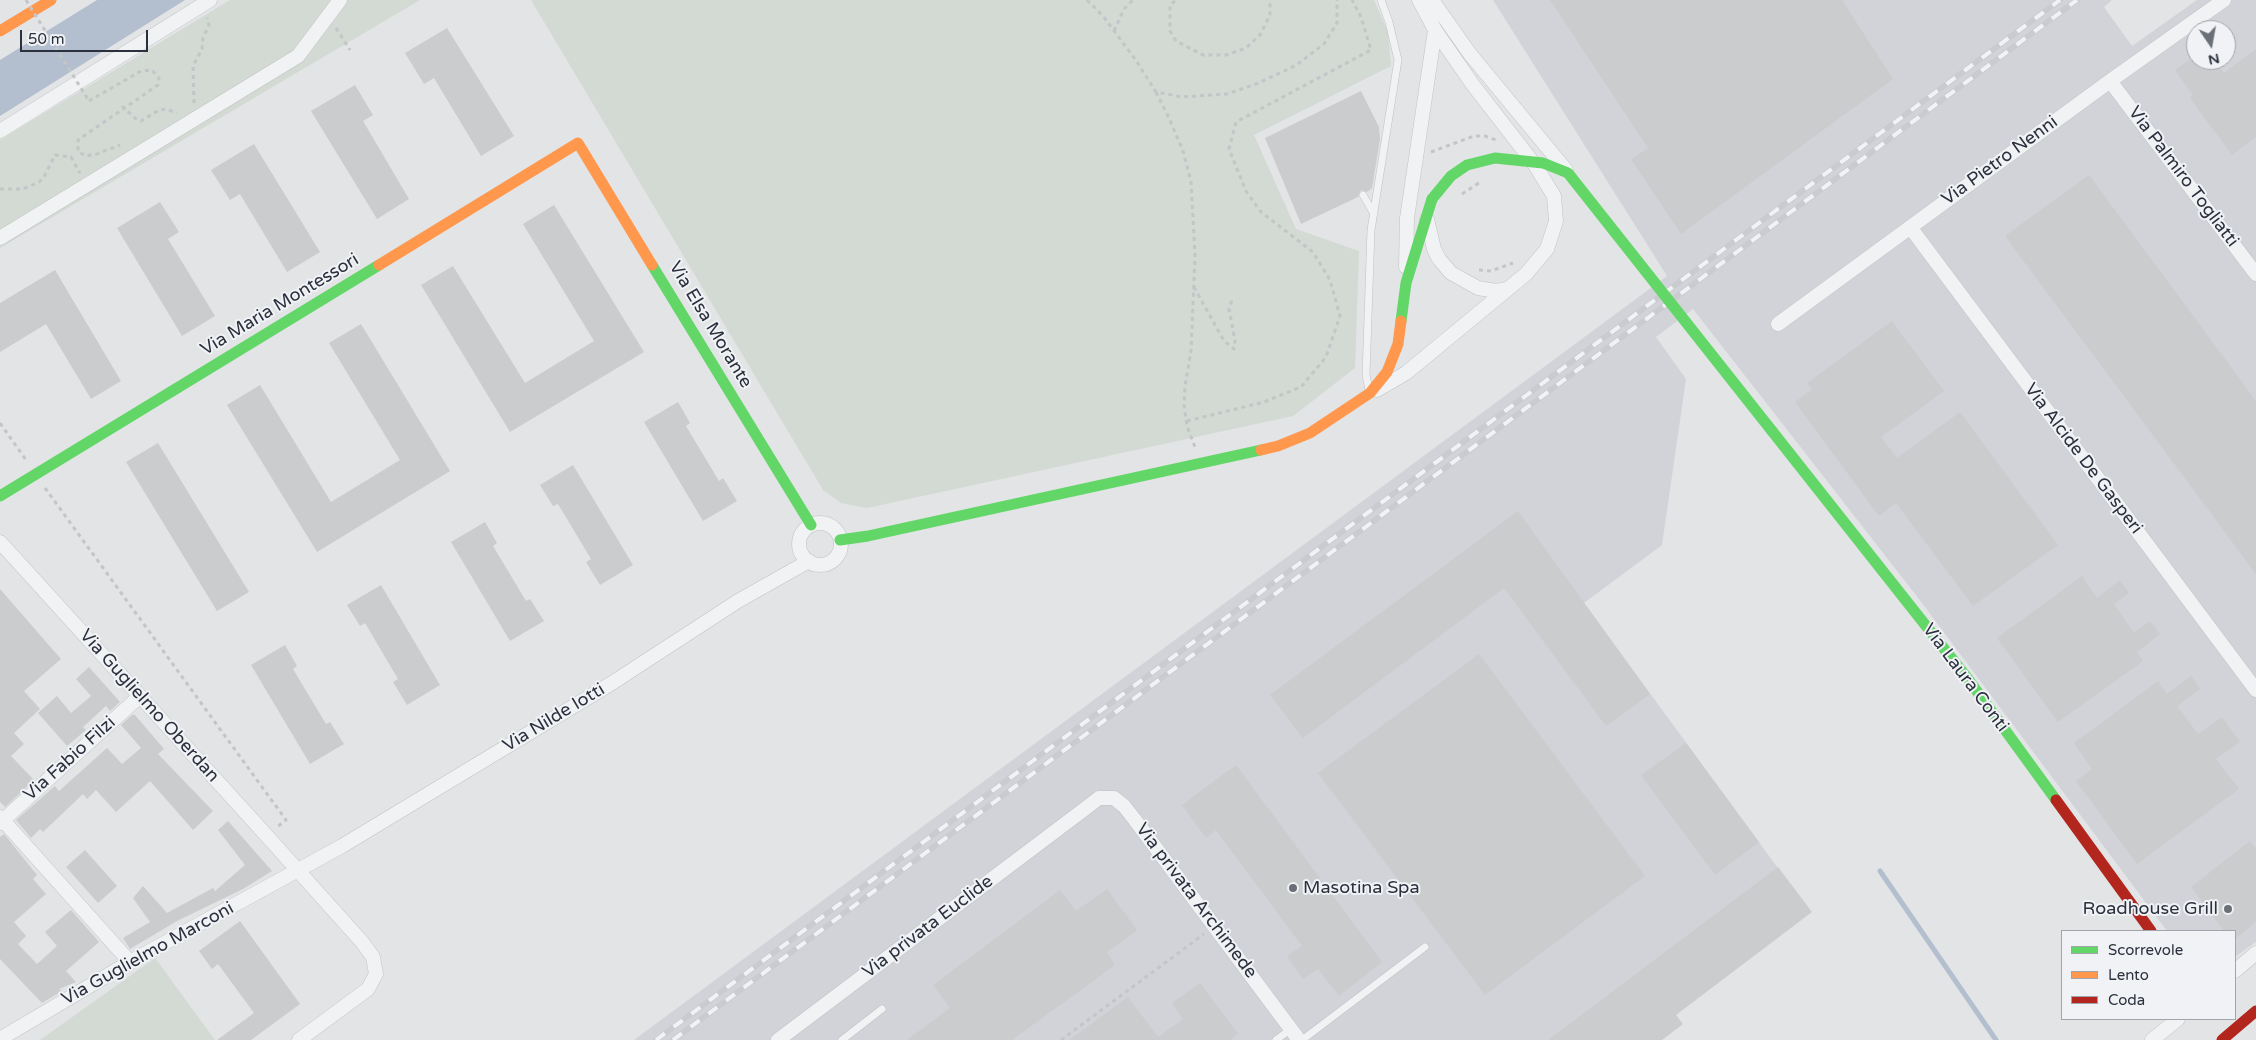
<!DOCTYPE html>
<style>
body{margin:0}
#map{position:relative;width:2256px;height:1040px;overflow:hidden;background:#e2e4e6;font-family:"Varela Round",sans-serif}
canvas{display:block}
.legend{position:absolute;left:2061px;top:930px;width:175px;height:90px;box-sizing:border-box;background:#f0f2f5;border:1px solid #a1a4ab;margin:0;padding:6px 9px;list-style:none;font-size:15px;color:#2b303d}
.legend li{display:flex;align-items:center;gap:10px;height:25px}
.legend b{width:25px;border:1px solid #a1a4ab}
.north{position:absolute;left:2186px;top:20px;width:50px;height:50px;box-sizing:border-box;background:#f0f2f5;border:1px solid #a1a4ab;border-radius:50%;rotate:168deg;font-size:14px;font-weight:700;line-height:20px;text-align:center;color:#2b303d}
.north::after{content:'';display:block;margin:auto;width:18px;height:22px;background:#6b6f78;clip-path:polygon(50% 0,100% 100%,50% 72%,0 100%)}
.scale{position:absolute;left:20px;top:30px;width:128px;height:22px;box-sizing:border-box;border:2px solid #2b303d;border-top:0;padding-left:6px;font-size:15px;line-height:18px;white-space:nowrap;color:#2b303d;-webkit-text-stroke:4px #f0f2f5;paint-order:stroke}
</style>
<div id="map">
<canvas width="2256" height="1040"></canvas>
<ul class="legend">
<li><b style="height:6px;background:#63d668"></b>Scorrevole</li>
<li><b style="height:6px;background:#ff974d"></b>Lento</li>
<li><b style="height:6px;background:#b3261e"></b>Coda</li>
</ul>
<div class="north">N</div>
<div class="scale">50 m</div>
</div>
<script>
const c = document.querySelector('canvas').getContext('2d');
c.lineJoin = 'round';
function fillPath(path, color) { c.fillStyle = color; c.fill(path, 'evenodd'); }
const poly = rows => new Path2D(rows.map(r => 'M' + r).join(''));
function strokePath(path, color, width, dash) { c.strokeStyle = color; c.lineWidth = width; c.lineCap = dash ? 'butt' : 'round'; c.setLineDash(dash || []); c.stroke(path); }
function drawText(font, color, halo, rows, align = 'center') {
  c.font = font + ' "Varela Round",sans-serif'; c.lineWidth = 4; c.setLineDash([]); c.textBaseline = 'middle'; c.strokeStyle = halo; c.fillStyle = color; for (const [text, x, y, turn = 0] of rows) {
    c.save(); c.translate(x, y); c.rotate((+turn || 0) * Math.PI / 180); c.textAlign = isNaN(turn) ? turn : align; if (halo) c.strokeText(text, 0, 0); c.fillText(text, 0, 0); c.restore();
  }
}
const built = poly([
 [1493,0,2112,0,2104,7,2132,46,2197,0,2256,0,2256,942,2235,957,2235,931,2167,931,1919,599,1693,309,1656,337,1686,379,1662,545,1584,603,1810,912,1642,1040,634,1040,1667,276],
 [2196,30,2226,30,2226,60,2196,60]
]);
const green = poly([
 [230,0,420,0,0,248,0,140],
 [531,0,1374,0,1388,32,1391,66,1254,135,1296,229,1359,251,1355,368,1293,416,867,508,841,503,823,490],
 [155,958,215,1040,40,1040]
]);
const water = poly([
 [97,0,185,0,0,116,0,60]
]);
const stream = poly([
 [1880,871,1996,1040]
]);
const building = poly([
 [1550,0,1842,0,1893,79,1681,234,1631,159,1648,148],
 [447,28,514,136,481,156,434,78,424,84,405,53],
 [2256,49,2256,137,2232,155,2190,98,2193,95,2175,70,2189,60,2214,60,2224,73],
 [355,85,373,115,363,121,409,199,377,219,311,111],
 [1361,91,1379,127,1380,139,1372,188,1367,192,1361,190,1358,197,1301,224,1265,138],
 [254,144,320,252,287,272,240,194,230,200,211,170],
 [2089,175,2256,401,2256,574,2005,236],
 [160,202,179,232,168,239,215,316,182,336,117,228],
 [554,205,644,352,510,432,421,285,453,266,525,383,594,341,523,224],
 [55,270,121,381,91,399,46,324,0,352,0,303],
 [1892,321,1944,391,1881,437,1897,458,1960,412,2058,545,1973,606,1896,503,1879,516,1795,402,1812,389,1807,383],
 [361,324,450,471,317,552,227,405,260,385,331,502,400,460,329,343],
 [678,402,690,423,686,426,719,481,723,478,737,501,703,521,644,422],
 [158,443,249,592,217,611,126,462],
 [573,465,633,565,600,585,586,562,591,559,558,504,553,506,540,485],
 [1518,511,1650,694,1606,726,1504,588,1303,738,1270,695],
 [485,522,497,543,493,546,526,601,530,599,544,621,510,641,451,542],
 [2082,576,2097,598,2120,580,2129,593,2114,604,2134,633,2150,621,2160,634,2137,652,2143,661,2058,722,1997,638],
 [381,585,440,685,407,705,393,682,398,679,365,623,360,626,347,605],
 [0,589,61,659,24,691,40,709,14,733,24,744,11,756,34,780,5,807,0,802],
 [285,645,297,666,293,669,326,724,330,722,344,744,310,764,251,665],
 [1479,654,1645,876,1485,995,1318,773],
 [89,667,120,702,110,711,106,706,83,727,86,730,67,746,38,713,57,696,71,713,91,696,76,679],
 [2191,676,2200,689,2177,706,2198,734,2222,717,2240,742,2216,759,2239,789,2137,864,2076,781,2092,769,2074,743,2158,681,2167,694],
 [132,715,135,715,164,749,158,754,213,811,193,830,150,781,116,812,96,790,87,799,83,794,43,832,40,829,31,838,16,820,55,786,59,791,107,748,122,764,141,748,121,725],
 [1686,743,1759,842,1715,875,1641,775],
 [1236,765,1382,962,1339,996,1318,969,1303,979,1287,956,1302,946,1216,830,1206,838,1182,805],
 [228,821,272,871,243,889,177,921,130,949,123,938,150,922,133,898,143,886,167,913,213,888,215,891,245,865,218,830],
 [4,834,37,875,33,879,46,894,14,922,26,936,18,944,37,964,57,946,45,932,71,910,99,942,66,971,76,982,59,989,62,991,42,1003,0,959,0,837],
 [2250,841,2256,849,2256,922,2235,939,2235,931,2224,931,2191,887],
 [85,850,117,886,98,903,66,867],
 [1778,867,1812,912,1676,1015,1683,1024,1662,1040,1548,1040],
 [1107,889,1137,930,1107,952,1115,965,1012,1040,907,1040,950,1008,933,985,1060,890,1076,911],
 [240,921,300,1004,251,1040,217,1040,254,1013,218,964,212,969,199,951],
 [1200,983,1238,1034,1230,1040,1069,1040,1128,997,1158,1037,1183,1019,1172,1003]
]);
const path = poly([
 [1087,0,1103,16,1135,59,1156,92,1182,97,1227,94,1256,84,1295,66,1324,44,1337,23,1337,0],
 [1175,1,1170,5,1170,31,1176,41,1203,55,1226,55,1246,48,1260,35,1270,15,1270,0],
 [336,28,350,50],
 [1114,31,1124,9,1133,0],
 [1156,92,1169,118,1183,151,1191,181,1195,256,1191,351,1185,386,1184,405,1187,426,1195,447],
 [89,101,141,71,152,70,159,78,158,85,78,140,78,151,85,156,97,154,120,145],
 [194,103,193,66,202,49,203,38,209,25,207,18],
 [122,106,137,120,141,121,159,110,166,109,177,113],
 [1431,152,1474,136,1485,136,1496,140],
 [0,189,23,189,39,182,44,177,55,155,71,157,80,173],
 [1462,194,1482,181],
 [1479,270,1491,271,1513,263],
 [1194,287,1224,341,1234,349,1235,341,1229,309,1232,300],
 [1187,421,1264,402,1301,387,1326,357,1340,316,1330,280,1313,252,1261,212,1246,191,1229,149,1236,122,1371,50,1361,17,1352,0],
 [0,423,26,460],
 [45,488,286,820,277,827],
 [1061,1040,1204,934]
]);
const lane = poly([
 [1363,195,1374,214],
 [1369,390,1366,375,1371,230,1398,60,1389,22,1381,0],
 [842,1040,882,1009],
 [1276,1040,1291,1029],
 [1302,1040,1425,947]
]);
const street = poly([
 [1432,0,1470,54,1566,170],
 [2110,81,2256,274],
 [0,131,210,0],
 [1427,219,1434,249,1439,259,1451,273,1478,288,1496,291,1507,289],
 [1910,227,2256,690],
 [0,238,298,56,340,0],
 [1406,267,1407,218,1435,30],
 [1778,324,2110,81,2224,0],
 [1377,390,1406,373,1526,274,1547,249,1556,221,1554,196,1535,165,1473,85,1435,30,1419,0],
 '799 544a21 21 0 1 1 42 0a21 21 0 1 1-42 0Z',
 [0,542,267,836,362,942,373,957,376,974,368,989,299,1040],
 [0,817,130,962],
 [0,823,140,696],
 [2235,971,2256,953],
 [0,1039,130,962,342,846,612,683,738,601,809,561],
 [778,1040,1078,814,1099,798,1114,798,1124,806,1135,820,1299,1040],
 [2152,1040,2178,1019]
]);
const fast = poly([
 [652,265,811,525],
 [1401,321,1406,283,1432,199],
 [1772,431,1968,679,2056,800],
 [0,496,379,265],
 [840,540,868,536,1261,450]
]);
const slow = poly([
 [0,31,51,0],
 [379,265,578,143,652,265],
 [1261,450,1278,446,1310,433,1370,393,1387,372,1398,344,1401,321]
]);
const jam = poly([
 [2056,800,2151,931],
 [2222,1040,2256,1011]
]);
const rail = poly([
 [656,1040,2060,0],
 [673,1040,2077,0]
]);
const pathBridge = poly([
 [26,0,89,101]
]);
const fastBridge = poly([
 [1432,199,1451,176,1467,165,1495,158,1543,163,1568,173,1772,431]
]);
const markers = [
 [1293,888,5,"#6b6f78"],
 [2228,909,5,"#6b6f78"]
];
const streetNames = [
 ["Via Pietro Nenni",2000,161,-36],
 ["Via Palmiro Togliatti",2183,177,53],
 ["Via Maria Montessori",280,305,-31],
 ["Via Elsa Morante",710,325,59],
 ["Via Alcide De Gasperi",2083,459,53],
 ["Via Laura Conti",1965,678,53],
 ["Via Guglielmo Oberdan",149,706,48],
 ["Via Nilde Iotti",554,718,-31],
 ["Via Fabio Filzi",70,759,-42],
 ["Via privata Archimede",1196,901,53],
 ["Via privata Euclide",928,927,-37],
 ["Via Guglielmo Marconi",148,954,-29]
];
const poiNames = [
 ["Masotina Spa",1303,888],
 ["Roadhouse Grill",2218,909,"right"]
];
fillPath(built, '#d1d3d9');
fillPath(green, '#d2dad3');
fillPath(water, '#b3bece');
strokePath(stream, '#b3bece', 5);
fillPath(building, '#caccce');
strokePath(lane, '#c0c2c4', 8);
strokePath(street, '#c0c2c4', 15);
strokePath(path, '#c3c5c8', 3, [4, 4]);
strokePath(lane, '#f1f2f3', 7);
strokePath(street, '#f1f2f3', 14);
strokePath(fast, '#63d668', 11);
strokePath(slow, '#ff974d', 11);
strokePath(jam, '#b3261e', 11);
strokePath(rail, '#cacbce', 5.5);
strokePath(rail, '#f0f2f5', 4, [11]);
strokePath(pathBridge, '#c3c5c8', 3, [4, 4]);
strokePath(fastBridge, '#63d668', 11);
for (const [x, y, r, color] of markers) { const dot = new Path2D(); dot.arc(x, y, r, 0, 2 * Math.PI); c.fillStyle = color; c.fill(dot); strokePath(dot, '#f0f2f5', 2); }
drawText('18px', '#2b303d', '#f0f2f5', streetNames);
drawText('18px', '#2b303d', '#f0f2f5', poiNames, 'left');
</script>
